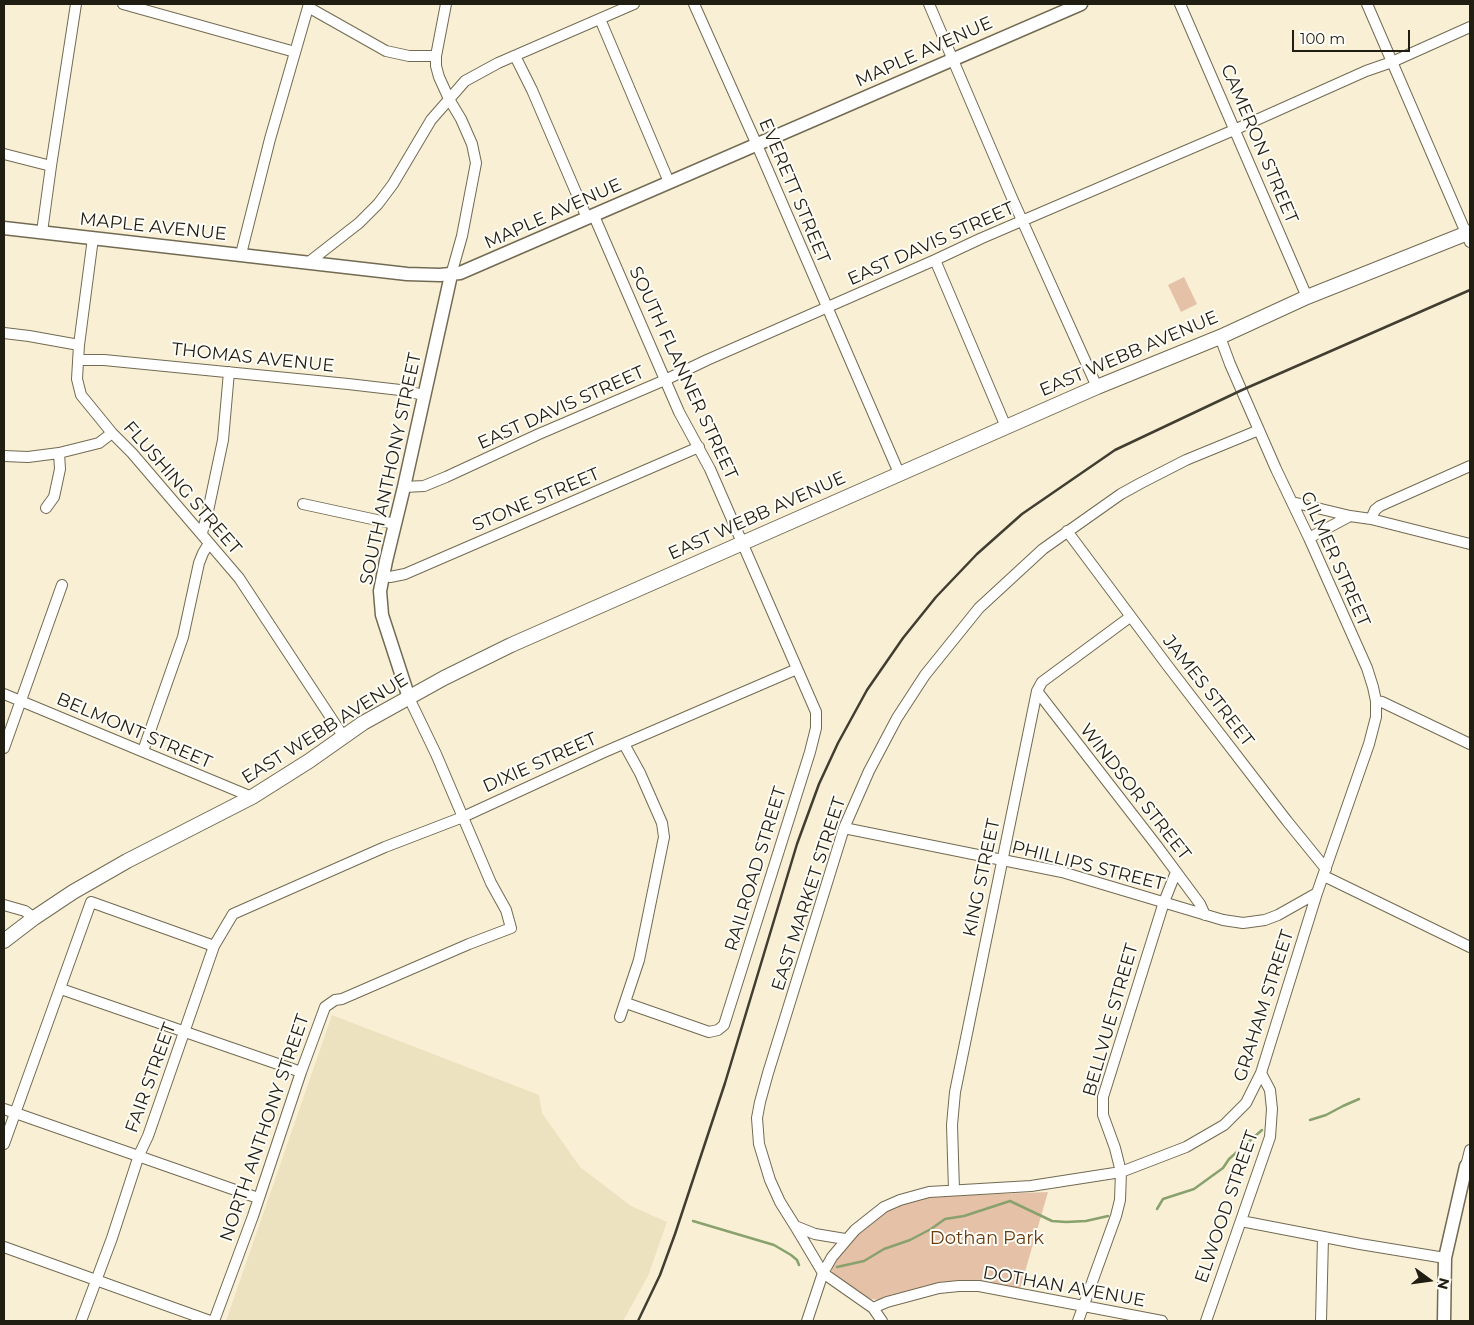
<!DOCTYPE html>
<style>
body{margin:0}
#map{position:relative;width:1474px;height:1325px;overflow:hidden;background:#f8efd4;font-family:Montserrat,sans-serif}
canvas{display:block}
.frame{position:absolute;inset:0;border:5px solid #201d13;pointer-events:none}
.north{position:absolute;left:1404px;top:1255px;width:50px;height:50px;-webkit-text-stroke:4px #fefdf7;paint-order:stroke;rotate:104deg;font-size:14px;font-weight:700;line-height:20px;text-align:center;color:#201d13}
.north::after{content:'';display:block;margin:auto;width:18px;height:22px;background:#201d13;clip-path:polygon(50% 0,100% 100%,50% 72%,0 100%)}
.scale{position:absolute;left:1292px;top:30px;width:118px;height:22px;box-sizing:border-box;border:2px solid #201d13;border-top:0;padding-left:6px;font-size:15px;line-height:18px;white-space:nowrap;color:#201d13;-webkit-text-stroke:4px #fefdf7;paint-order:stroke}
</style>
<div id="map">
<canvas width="1474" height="1325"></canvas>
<div class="frame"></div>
<div class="north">N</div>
<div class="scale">100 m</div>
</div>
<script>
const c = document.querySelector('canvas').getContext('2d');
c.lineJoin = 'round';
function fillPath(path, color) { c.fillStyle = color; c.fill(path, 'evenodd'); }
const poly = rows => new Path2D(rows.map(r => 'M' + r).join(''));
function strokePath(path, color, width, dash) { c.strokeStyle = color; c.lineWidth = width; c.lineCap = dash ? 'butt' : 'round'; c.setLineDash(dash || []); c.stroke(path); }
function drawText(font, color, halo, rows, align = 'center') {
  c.font = font + ' Montserrat,sans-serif'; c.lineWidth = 4; c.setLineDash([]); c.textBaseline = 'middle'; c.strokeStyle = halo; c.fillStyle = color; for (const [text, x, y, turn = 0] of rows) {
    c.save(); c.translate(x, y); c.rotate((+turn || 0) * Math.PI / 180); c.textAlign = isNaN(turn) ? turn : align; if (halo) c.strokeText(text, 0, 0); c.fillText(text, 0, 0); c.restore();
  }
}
const built = poly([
 [332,1015,539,1095,542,1113,580,1167,631,1206,667,1222,648,1276,623,1321,226,1321]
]);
const green = poly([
 [1184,277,1197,304,1181,312,1168,285],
 [1048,1192,1020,1289,983,1284,880,1300,871,1299,864,1297,833,1275,831,1266,861,1228,889,1210,922,1197]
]);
const stream = poly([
 [1310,1120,1326,1115,1343,1106,1359,1099],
 [1157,1209,1163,1199,1194,1189,1223,1168,1229,1159,1262,1130],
 [693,1221,774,1245,791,1255,797,1260,799,1265],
 [837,1267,864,1261,884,1249,910,1240,931,1229,945,1219,964,1216,1010,1201,1052,1221,1066,1222,1086,1221,1108,1216]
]);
const minor = poly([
 [123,4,295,52],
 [446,4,436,56,436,66,439,77,449,99,461,119,472,144,476,163,462,236,451,275],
 [694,4,757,145,899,473],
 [929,4,1012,198,1097,387],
 [1180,4,1307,297],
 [1367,4,1470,242],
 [308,7,386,51,409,56,436,56],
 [600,19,669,182],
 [515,56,532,90,587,218],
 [4,154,51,166],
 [594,216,679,412,710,469,816,712,816,728,810,752,724,1025,718,1030,709,1032,626,1003],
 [42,232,51,166,76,4],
 [93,238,79,345,77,379,81,395,112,433,132,453,239,578,343,736],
 [241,254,270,139,309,4],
 [935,260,1006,427],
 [309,262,359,223,378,204,393,184,431,120,465,81,498,63,634,4],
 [4,333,29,336,79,345],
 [79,360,104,360,348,384,400,390,424,395],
 [4,456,28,457,59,453,99,443,112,433],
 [404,487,424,486,446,477,539,434,665,380,707,360,935,260,982,238,1234,130,1366,71,1392,62,1470,27],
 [1292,502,1350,516,1371,519,1470,544],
 [303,504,395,524],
 [46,508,54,497,60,469,59,453],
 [1371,519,1375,510,1380,506,1470,466],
 [1067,531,1167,665,1287,821,1326,869],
 [202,533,208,511,223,440,229,372],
 [1309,538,1350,516],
 [383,575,390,577,405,574,699,447],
 [1037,691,1157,846,1200,904,1205,915],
 [4,694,252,797],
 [1376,701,1382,702,1470,744],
 [4,748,62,585],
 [143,751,183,637,199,563,203,553,209,543],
 [844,828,1062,872,1223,920,1243,923,1265,920,1278,915,1317,893],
 [1324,876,1470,947],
 [91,902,214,946],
 [4,905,25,911,34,918],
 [61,989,301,1072],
 [620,1017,639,960,664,837,662,823,640,773,624,744],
 [4,1109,258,1198],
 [4,1144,91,902],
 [1470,1150,1466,1166,1470,1168],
 [954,1190,952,1125,955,1092,1037,691,1042,682,1130,617],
 [1241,1221,1360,1244,1445,1258],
 [795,1226,823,1273,873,1308,882,1321],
 [845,1239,815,1234,795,1226,780,1202,770,1180,759,1144,757,1118,760,1102,768,1073,844,828,869,771,897,718,925,675,979,608,1043,549,1121,494,1141,483,1186,460,1259,430],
 [4,1247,210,1321],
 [873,1308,887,1302,939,1288,959,1286,979,1286,1162,1321],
 [81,1321,112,1238,139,1155,148,1136,214,946,233,914,385,847,463,817,602,753,797,669],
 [214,1321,253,1216,301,1072,325,1007,335,1000,342,999,469,944,511,928,506,910,491,883,436,754,409,698],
 [807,1321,823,1273,832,1257,855,1230,884,1207,900,1200,929,1192,1031,1186,1121,1172,1186,1147,1224,1125,1246,1103,1261,1073,1317,893,1369,744,1376,717,1376,701,1373,687,1367,668,1309,538,1276,469,1230,364,1220,337],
 [1078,1321,1116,1216,1120,1200,1121,1172,1115,1148,1103,1115,1103,1097,1164,902,1176,872],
 [1206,1321,1270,1137,1272,1109,1270,1090,1261,1073],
 [1321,1321,1323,1237]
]);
const major = poly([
 [4,228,407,274,440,275,460,273,1081,4],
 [409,698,382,615,380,591,386,561,404,487,451,275],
 [1444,1321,1445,1258,1466,1166]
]);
const highway = poly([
 [4,941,34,918,73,892,127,861,252,797,309,761,363,723,444,678,511,645,1097,387,1220,337,1307,297,1470,232]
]);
const rail = poly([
 [638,1321,660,1275,675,1234,725,1083,797,844,819,784,838,743,867,690,903,638,936,597,977,554,1022,514,1115,450,1242,390,1470,290]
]);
const streetNames = [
 ["MAPLE AVENUE",924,52,-24],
 ["CAMERON STREET",1259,144,67],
 ["EVERETT STREET",794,191,67],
 ["MAPLE AVENUE",553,214,-24],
 ["MAPLE AVENUE",153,227,6],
 ["EAST DAVIS STREET",931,244,-24],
 ["EAST WEBB AVENUE",1129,354,-23],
 ["THOMAS AVENUE",253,358,6],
 ["SOUTH FLANNER STREET",683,373,65],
 ["EAST DAVIS STREET",561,408,-24],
 ["SOUTH ANTHONY STREET",391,469,-78],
 ["FLUSHING STREET",182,488,49],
 ["STONE STREET",536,500,-23],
 ["EAST WEBB AVENUE",757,516,-24],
 ["GILMER STREET",1335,559,66],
 ["JAMES STREET",1208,691,52],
 ["EAST WEBB AVENUE",325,729,-32],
 ["BELMONT STREET",134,731,23],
 ["DIXIE STREET",540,763,-24],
 ["WINDSOR STREET",1135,792,52],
 ["PHILLIPS STREET",1088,866,14],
 ["RAILROAD STREET",756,869,-73],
 ["KING STREET",982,878,-78],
 ["EAST MARKET STREET",809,894,-72],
 ["GRAHAM STREET",1264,1006,-72],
 ["BELLVUE STREET",1111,1020,-74],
 ["FAIR STREET",151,1078,-70],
 ["NORTH ANTHONY STREET",265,1128,-71],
 ["ELWOOD STREET",1227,1207,-71],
 ["DOTHAN AVENUE",1064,1287,10]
];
const parkNames = [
 ["Dothan Park",987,1239]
];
fillPath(built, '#ede2c0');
fillPath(green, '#e5c1a8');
strokePath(stream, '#88a16d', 2.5);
strokePath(minor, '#726a52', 12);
strokePath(major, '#726a52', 15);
strokePath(highway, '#726a52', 16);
strokePath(minor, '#fff', 10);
strokePath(major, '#fff', 12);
strokePath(highway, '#fff', 14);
strokePath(rail, '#413d31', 2.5);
drawText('18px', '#201d13', '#fefdf7', streetNames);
drawText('18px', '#6a3a0f', '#fefdf7', parkNames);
</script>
